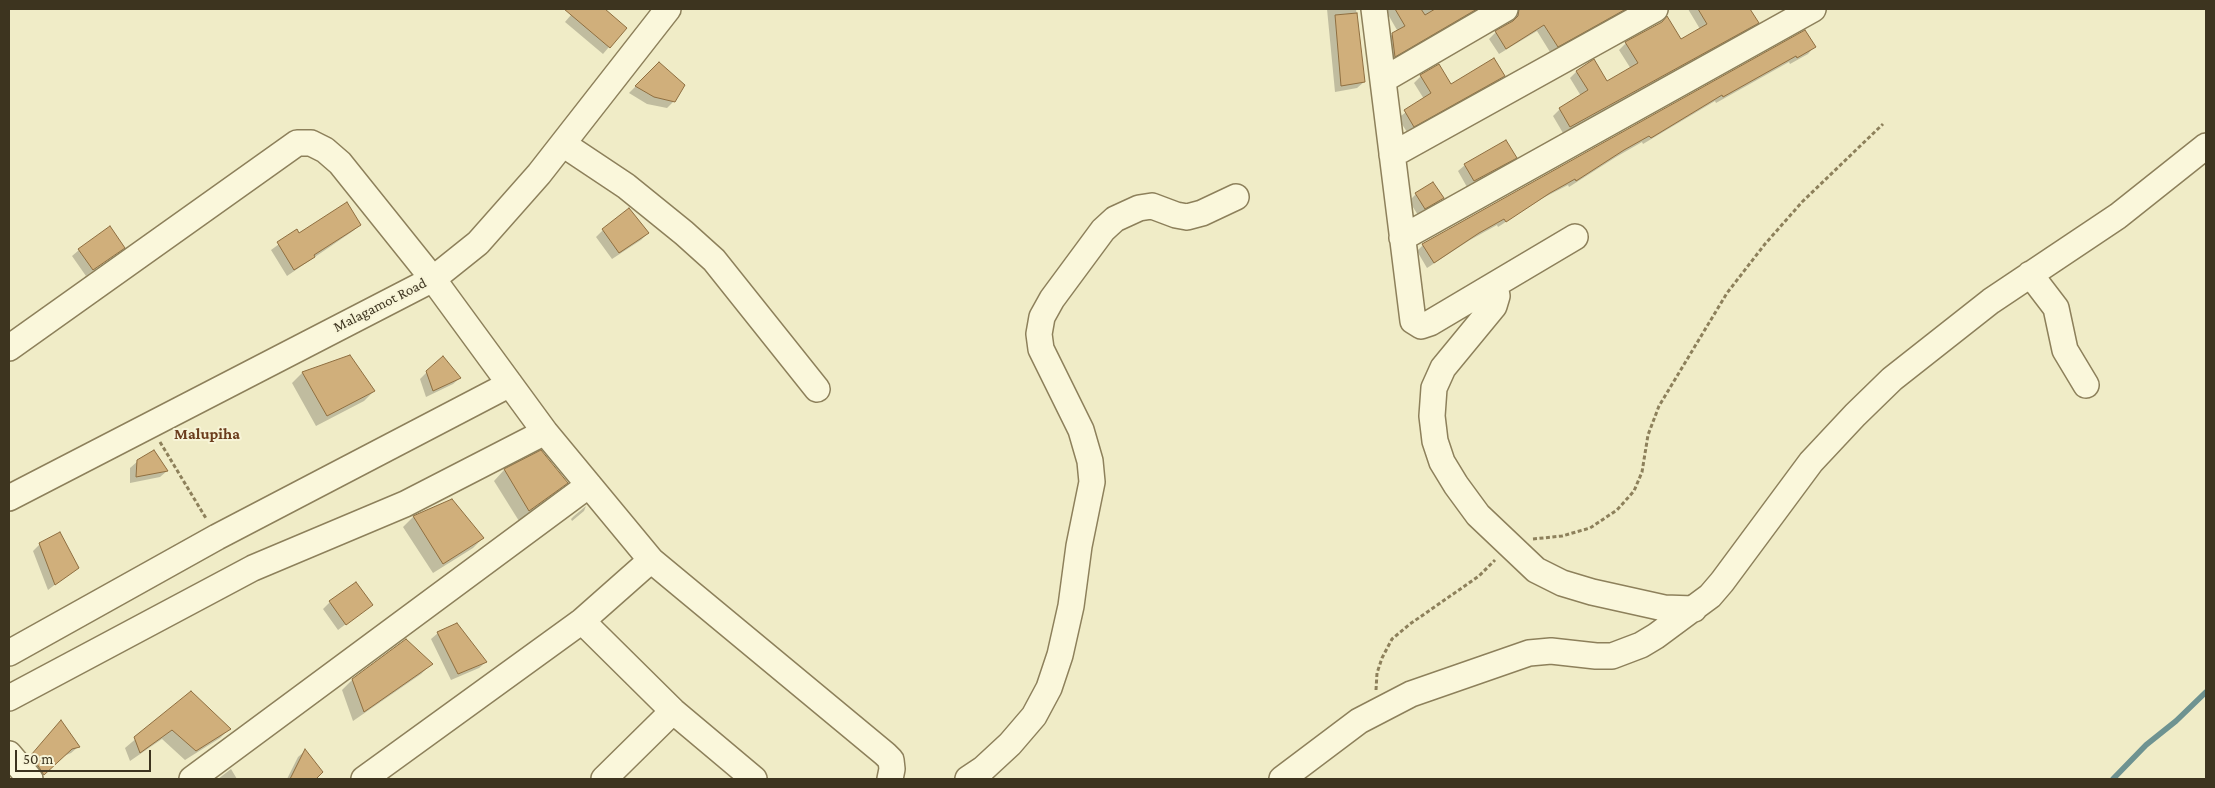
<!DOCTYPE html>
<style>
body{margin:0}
#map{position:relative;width:2215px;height:788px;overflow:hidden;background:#f0ecc7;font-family:"Crimson Pro",serif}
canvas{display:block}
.frame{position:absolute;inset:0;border:10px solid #3d341f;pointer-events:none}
.scale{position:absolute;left:15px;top:750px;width:136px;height:22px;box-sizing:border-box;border:2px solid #3d341f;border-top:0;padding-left:6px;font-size:15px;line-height:18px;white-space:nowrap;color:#3d341f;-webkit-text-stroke:4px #f7f4d7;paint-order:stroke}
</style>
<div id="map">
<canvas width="2215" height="788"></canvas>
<div class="frame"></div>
<div class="scale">50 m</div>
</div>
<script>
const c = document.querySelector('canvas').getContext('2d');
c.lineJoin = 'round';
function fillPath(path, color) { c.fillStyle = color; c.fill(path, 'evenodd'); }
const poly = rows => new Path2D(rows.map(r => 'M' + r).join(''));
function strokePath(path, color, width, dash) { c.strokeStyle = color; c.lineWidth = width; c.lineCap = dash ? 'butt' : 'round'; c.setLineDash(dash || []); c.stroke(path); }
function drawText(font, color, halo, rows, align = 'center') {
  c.font = font + ' "Crimson Pro",serif'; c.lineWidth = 4; c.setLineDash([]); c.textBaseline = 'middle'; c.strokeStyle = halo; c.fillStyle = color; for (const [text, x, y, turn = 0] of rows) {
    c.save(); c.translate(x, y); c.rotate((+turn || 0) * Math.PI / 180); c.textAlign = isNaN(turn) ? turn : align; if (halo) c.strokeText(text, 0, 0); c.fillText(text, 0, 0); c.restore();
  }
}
const shadow = poly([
 [576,9,603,9,625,28,603,54,565,22],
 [1327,9,1356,9,1364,82,1357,88,1335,92],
 [1388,9,1480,9,1388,62,1385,41,1397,30,1386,11],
 [1511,9,1582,9,1583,10,1627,9,1550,52,1537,31,1499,54,1489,39,1496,32,1511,23,1513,16],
 [1688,9,1749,9,1757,23,1751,29,1563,133,1553,116,1560,109,1581,96,1570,78,1576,72,1607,83,1631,69,1619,50,1626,43,1663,23,1681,41,1700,29],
 [1805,31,1814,47,1808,54,1790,64,1789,62,1716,103,1715,101,1643,144,1642,142,1616,157,1569,187,1568,185,1541,199,1498,227,1497,225,1470,240,1427,268,1417,251,1423,245],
 [659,63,674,101,667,108,647,104,629,93],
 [1438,66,1451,86,1503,76,1496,82,1407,132,1398,118,1424,99,1414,83,1421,76],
 [1515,158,1508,164,1467,187,1458,171,1465,165],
 [1416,194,1442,198,1435,205,1418,215,1409,201],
 [360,224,353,231,287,276,271,250,297,231,299,235],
 [603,230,648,233,641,240,612,259,596,237],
 [124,248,86,276,72,256,79,250],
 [350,356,374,391,364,401,316,426,292,383,302,373],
 [427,372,460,378,453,384,426,397,420,379],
 [541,452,566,482,556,493,519,521,494,481,504,470],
 [138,461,167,471,160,477,130,483,130,468],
 [451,501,483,538,473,548,433,573,403,527,413,517],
 [586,506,584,511,572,521,571,519,574,516],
 [40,544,78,567,48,590,33,551],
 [330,602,371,605,338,630,323,609],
 [438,633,486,662,479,668,451,680,431,639],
 [431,664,421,674,353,721,342,690,352,680],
 [191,692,229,729,220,738,185,760,162,739,130,761,125,748],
 [55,728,78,747,71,753,64,756,38,779,25,763],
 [305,751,322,772,314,779,287,779,298,757],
 [231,769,237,779,218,779]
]);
const stream = poly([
 [2113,779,2146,745,2176,721,2206,692]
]);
const building = poly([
 [564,9,605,9,627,28,610,48,564,9],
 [1395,9,1421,9,1425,15,1435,9,1477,9,1395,57,1392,33,1405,26,1395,9],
 [1519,9,1626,9,1558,47,1544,25,1506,49,1495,31,1513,21,1518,16,1519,9],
 [1698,9,1750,9,1759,23,1570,127,1559,108,1588,90,1576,71,1594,59,1607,81,1638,63,1625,42,1662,22,1667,16,1681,39,1707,24,1698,9],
 [1357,13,1365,82,1341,86,1335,15,1357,13],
 [1805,30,1816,47,1797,58,1796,56,1723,97,1722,95,1651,138,1649,136,1624,150,1576,181,1575,179,1550,193,1506,222,1504,219,1479,233,1434,263,1422,244,1805,30],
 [1494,58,1505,76,1414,127,1404,110,1431,93,1420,75,1439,64,1451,84,1494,58],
 [659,62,685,85,675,102,654,97,635,86,659,62],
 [1506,140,1517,158,1474,181,1464,164,1506,140],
 [1433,182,1444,198,1425,209,1415,193,1433,182],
 [347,202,361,225,314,255,315,257,294,270,277,242,297,229,299,233,347,202],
 [629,208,649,233,619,253,602,229,629,208],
 [110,226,125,248,93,270,78,249,110,226],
 [350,355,375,391,327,416,302,372,350,355],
 [443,356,461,378,433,391,426,371,443,356],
 [154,450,168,471,136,477,137,460,154,450],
 [541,450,568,483,529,511,504,469,541,450],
 [452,499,484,538,443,564,413,516,452,499],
 [60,532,79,568,55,585,39,543,60,532],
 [356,582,373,605,346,625,329,601,356,582],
 [457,623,487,662,458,674,437,632,457,623],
 [406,639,433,664,364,712,352,679,406,639],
 [191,691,231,729,196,751,172,730,140,753,134,737,191,691],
 [61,720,80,747,72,749,44,775,31,755,61,720],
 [305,749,323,772,316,779,290,779,305,749]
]);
const path = poly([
 [160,442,207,520],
 [1533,539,1562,536,1590,528,1617,510,1634,491,1642,472,1648,435,1659,406,1727,293,1765,244,1802,202,1883,124],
 [1376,690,1377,673,1382,658,1392,639,1410,624,1479,576,1495,560]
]);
const minor = poly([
 [1374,9,1413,321,1421,326,1430,323,1575,237],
 [1383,80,1505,9],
 [563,144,626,186,684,233,714,260,817,389],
 [1392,155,1655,9],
 [1402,238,1813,9],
 [2030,274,2056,308,2065,350,2086,385],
 [1495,285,1497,296,1494,306,1443,368,1434,388,1432,416,1435,441,1442,462,1456,485,1478,515,1536,570,1562,583,1592,592,1664,608,1694,609],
 [9,348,297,143,311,143,325,150,340,163,433,279,545,432,651,560,885,754,891,760,892,769,890,779],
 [9,498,433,279,478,243,539,174,668,9],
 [582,621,673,711,754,779],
 [9,653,217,537,510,384],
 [9,698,253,568,405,504,545,432],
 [9,754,30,779],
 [192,779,589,485],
 [364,779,582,621,651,560],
 [604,779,673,711],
 [968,779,983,769,1010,744,1034,716,1049,688,1060,655,1071,606,1079,546,1092,482,1090,461,1081,430,1041,349,1039,334,1042,317,1052,299,1103,230,1115,219,1139,208,1152,206,1176,215,1187,217,1202,213,1236,197],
 [1282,779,1359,721,1411,694,1529,653,1551,651,1596,656,1612,656,1641,645,1656,636,1710,596,1722,582,1811,462,1855,415,1892,379,1991,301,2118,216,2206,146]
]);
const streetNames = [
 ["Malagamot Road",380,305,-27]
];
const neighbourhoodNames = [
 ["Malupiha",207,434]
];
fillPath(shadow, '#0003');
strokePath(stream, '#6e9391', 5.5);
fillPath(building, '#d0af7b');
strokePath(building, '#8e6e40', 1);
strokePath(minor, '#8d805b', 28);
strokePath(path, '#8d805b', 3, [4, 2.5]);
strokePath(minor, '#faf7db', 25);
drawText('15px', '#3d341f', '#f7f4d7', streetNames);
drawText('bold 16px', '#6c3d1d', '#f7f4d7', neighbourhoodNames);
</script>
